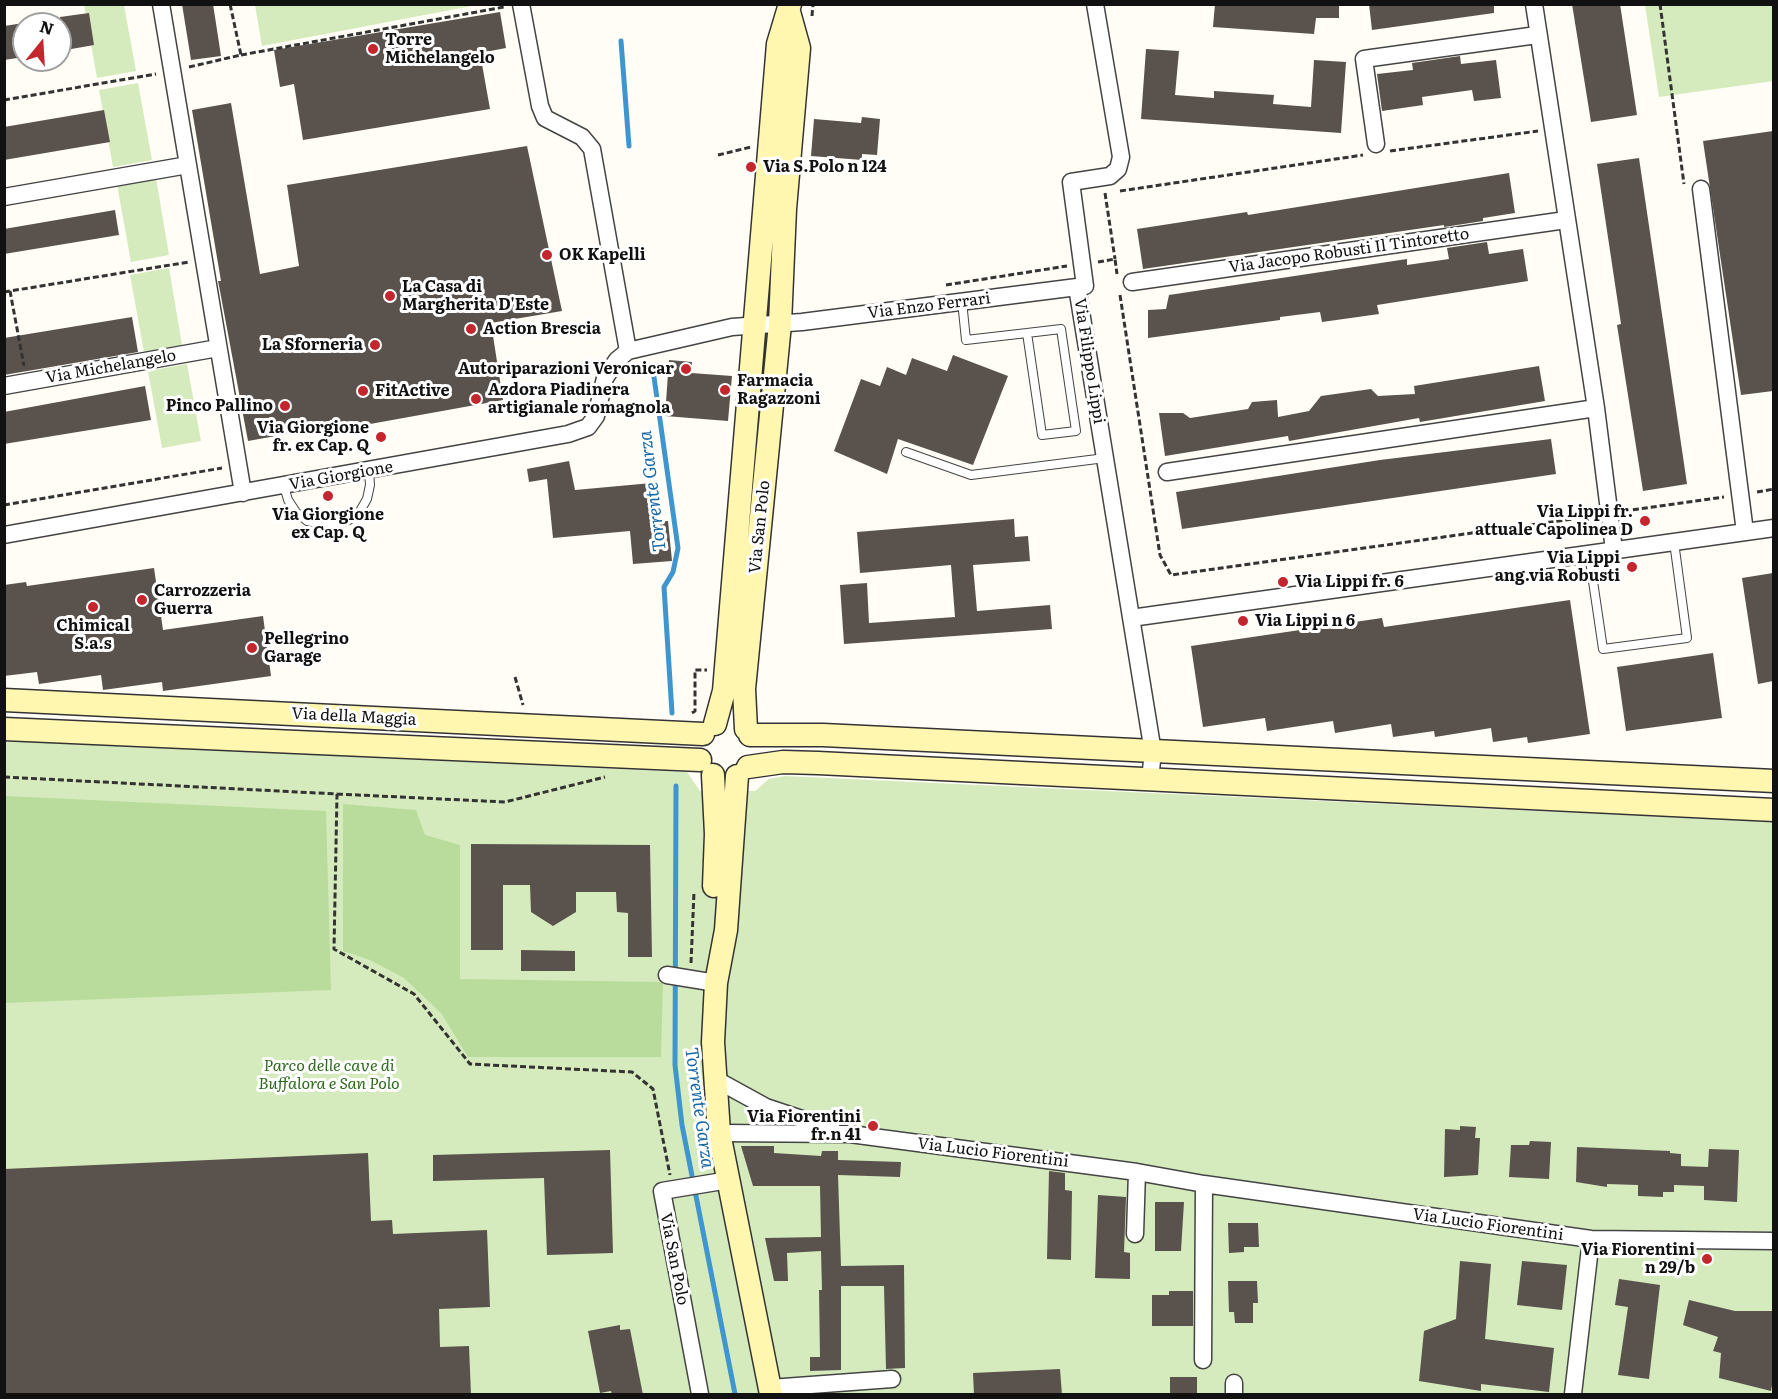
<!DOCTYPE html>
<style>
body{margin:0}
#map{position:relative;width:1778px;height:1399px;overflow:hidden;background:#fffdf5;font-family:Literata,serif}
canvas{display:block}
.frame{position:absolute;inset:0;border:6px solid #111;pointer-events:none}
.north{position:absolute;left:12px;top:12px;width:60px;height:60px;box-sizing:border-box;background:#fff;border:2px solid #a0a0a0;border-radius:50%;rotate:18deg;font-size:16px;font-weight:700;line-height:24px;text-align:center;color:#111}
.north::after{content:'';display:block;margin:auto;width:21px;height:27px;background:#c4262e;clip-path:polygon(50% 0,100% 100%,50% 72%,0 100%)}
</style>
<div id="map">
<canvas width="1778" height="1399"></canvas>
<div class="frame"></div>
<div class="north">N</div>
</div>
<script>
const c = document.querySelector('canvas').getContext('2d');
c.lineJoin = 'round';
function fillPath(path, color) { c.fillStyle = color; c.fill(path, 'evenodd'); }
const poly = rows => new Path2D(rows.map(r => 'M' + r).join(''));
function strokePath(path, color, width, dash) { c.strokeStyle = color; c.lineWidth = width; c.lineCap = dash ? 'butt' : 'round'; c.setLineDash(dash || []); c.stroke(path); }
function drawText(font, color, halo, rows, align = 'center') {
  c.font = font + ' Literata,serif'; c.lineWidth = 6; c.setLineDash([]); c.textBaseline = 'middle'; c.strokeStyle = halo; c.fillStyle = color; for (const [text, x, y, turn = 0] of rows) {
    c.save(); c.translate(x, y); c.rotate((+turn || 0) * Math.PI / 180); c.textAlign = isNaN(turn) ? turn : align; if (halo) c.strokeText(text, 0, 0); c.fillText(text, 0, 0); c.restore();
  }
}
const green = poly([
 [84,5,124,5,136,71,97,78],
 [255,5,255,4,477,5,262,46],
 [1645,5,1773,5,1773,81,1659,97],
 [138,83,152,160,113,167,99,90],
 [156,178,169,255,131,262,117,185],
 [169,268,182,345,144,352,130,275],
 [187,364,201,441,162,448,148,371],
 [5,741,687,772,700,791,755,791,769,779,785,776,1773,822,1773,1394,5,1394]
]);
const forest = poly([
 [5,796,326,811,331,990,5,1003],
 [343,804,416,810,425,835,460,845,460,979,663,982,661,1057,468,1057,441,1013,404,978,370,960,343,951]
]);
const stream = poly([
 [621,41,629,146],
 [653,370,678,548,673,572,664,587,672,713],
 [676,786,675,1065,682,1125,735,1394]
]);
const building = poly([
 [182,4,213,4,221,56,191,60],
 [1215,4,1339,4,1339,18,1316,18,1314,34,1213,27],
 [1369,4,1494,4,1494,13,1372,30],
 [1572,4,1620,4,1637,115,1591,122],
 [500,12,506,48,480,53,490,109,303,140,294,84,280,87,274,50],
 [89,13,94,45,60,51,60,17],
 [24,23,24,57,4,60,4,26],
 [1146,49,1179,51,1175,95,1214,98,1214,91,1274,95,1273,104,1311,107,1314,60,1346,62,1341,133,1141,119],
 [1460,56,1461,64,1496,60,1501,98,1474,101,1472,90,1422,97,1423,105,1382,111,1377,74,1413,70,1412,63],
 [231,103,260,274,299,266,287,185,527,146,562,311,491,323,503,400,348,428,348,423,248,441,220,291,218,281,221,281,192,110],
 [104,110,110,142,4,160,4,127],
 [862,117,880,119,877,155,862,154,862,160,811,156,814,119,861,123],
 [1773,131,1773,391,1741,395,1703,141],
 [1639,158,1687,484,1643,491,1617,325,1621,324,1597,164],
 [1509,173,1515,213,1483,218,1483,221,1444,227,1444,225,1143,269,1137,229,1247,212,1248,215],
 [115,210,119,235,4,254,4,229],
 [1487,242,1489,254,1523,249,1528,281,1377,305,1379,314,1322,322,1320,312,1280,317,1280,320,1148,338,1148,310,1166,309,1169,295,1407,259,1407,265,1449,259,1447,248],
 [132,317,138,352,4,375,4,338],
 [953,355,1008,376,973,465,898,439,887,474,834,451,861,379,880,386,887,367,906,375,912,358,947,371],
 [669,360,692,362,691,373,732,376,728,421,665,416],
 [1539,366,1545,401,1420,422,1419,418,1289,441,1288,436,1165,456,1159,413,1183,413,1190,418,1248,409,1252,402,1277,400,1278,417,1309,411,1321,396,1371,389,1378,396,1415,394,1414,386],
 [145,386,151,420,4,444,4,412],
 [1551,439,1556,474,1182,529,1176,492,1380,460],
 [569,461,575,490,652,483,656,522,668,521,672,561,633,564,630,531,553,538,547,479,529,482,527,469],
 [1014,519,1015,537,1028,536,1030,561,973,565,977,611,1050,605,1052,629,844,644,840,585,867,583,869,623,955,617,951,565,860,573,857,532],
 [154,568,163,630,263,616,271,676,163,691,162,682,103,690,101,675,39,684,37,672,4,676,4,585,26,582,27,586],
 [1773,573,1773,681,1758,684,1742,578],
 [1570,600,1590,734,1528,743,1527,737,1493,742,1491,728,1435,737,1434,731,1393,737,1391,724,1335,733,1333,721,1267,731,1265,718,1203,727,1191,646,1382,618,1384,627],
 [1713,653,1722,718,1626,731,1617,667],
 [471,844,650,845,652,957,628,957,628,913,617,912,616,892,576,892,576,912,553,926,531,912,530,885,503,885,503,950,471,950],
 [521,950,575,951,575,971,521,971],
 [1460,1126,1476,1127,1475,1138,1480,1138,1478,1175,1444,1177,1445,1129,1460,1130],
 [1530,1141,1551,1142,1549,1179,1509,1177,1511,1145,1529,1145],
 [741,1146,774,1146,774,1153,821,1156,822,1151,838,1151,838,1160,901,1162,900,1177,838,1175,841,1266,904,1265,905,1368,886,1369,884,1286,841,1286,841,1370,810,1371,810,1357,820,1357,819,1290,822,1290,821,1251,787,1253,788,1281,774,1281,765,1238,821,1237,820,1186,753,1186],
 [1577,1147,1670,1151,1670,1153,1681,1154,1681,1166,1708,1167,1709,1149,1739,1150,1737,1202,1704,1200,1704,1186,1674,1185,1674,1192,1663,1192,1663,1197,1638,1196,1638,1185,1607,1184,1607,1187,1576,1182],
 [610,1150,613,1253,547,1255,544,1178,433,1181,433,1155],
 [368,1153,371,1221,392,1220,393,1234,487,1230,490,1307,439,1309,440,1347,469,1346,471,1395,4,1395,4,1169],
 [1049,1171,1065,1173,1065,1190,1072,1191,1071,1260,1047,1259],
 [1098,1195,1126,1197,1124,1252,1130,1253,1130,1279,1095,1278],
 [1155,1202,1184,1202,1181,1251,1155,1251],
 [1228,1223,1258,1223,1259,1247,1244,1247,1244,1252,1229,1253],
 [1460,1261,1491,1264,1485,1339,1554,1348,1549,1392,1481,1384,1481,1391,1419,1381,1424,1331,1456,1319],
 [1522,1261,1567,1265,1562,1310,1517,1305],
 [1619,1279,1660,1285,1649,1379,1618,1375,1628,1307,1615,1305],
 [1228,1281,1257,1281,1258,1303,1253,1303,1253,1323,1235,1323,1234,1312,1229,1312],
 [1169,1291,1193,1291,1193,1326,1152,1326,1152,1295,1169,1295],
 [1689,1300,1735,1311,1773,1311,1773,1379,1771,1391,1719,1378,1721,1353,1713,1351,1718,1337,1683,1325],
 [620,1325,620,1330,630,1329,643,1395,612,1395,611,1391,600,1393,588,1331],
 [1060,1369,1062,1395,974,1395,973,1373],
 [1170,1377,1197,1377,1197,1395,1170,1395]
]);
const path = poly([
 [1660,4,1684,184],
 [812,16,813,4],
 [241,55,504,7],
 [189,67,241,55,230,4],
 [4,100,156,74],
 [1390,151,1538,131],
 [718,155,751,147],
 [1120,191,1363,155],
 [1105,193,1115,259],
 [1098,262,1115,259,1117,274],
 [946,285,1067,266],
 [10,291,24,366],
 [4,292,189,262],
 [1120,295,1160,555,1171,575,1594,516],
 [1757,492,1774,489],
 [4,505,222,468],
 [1624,511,1724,497],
 [515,677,523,705],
 [692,713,695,711,695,670,707,670],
 [4,777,337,794,334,949,414,994,470,1064,632,1072,653,1089,670,1175],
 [337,794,505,802,605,777],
 [691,963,694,892]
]);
const lane = poly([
 [962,301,966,340,1027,333,1042,435,1076,431,1061,329,1027,333],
 [906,452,971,475,1105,458],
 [284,486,288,500,296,512,307,521,321,525,335,525,349,520,360,511,367,499,370,485,369,471],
 [1589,554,1603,649,1687,638,1674,542]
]);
const street = poly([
 [161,4,243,493],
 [521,4,540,106,545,118,582,137,592,149,628,351],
 [1534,4,1596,408,1614,550],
 [1376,144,1364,59,1537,35],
 [1701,189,1745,532],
 [4,197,188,165],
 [1132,282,1566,220],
 [1077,287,1153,752,1150,779],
 [4,386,218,348],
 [1167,472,1596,408],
 [4,535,568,434,588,427,596,416,605,378,617,360,628,351,732,327,802,322,1085,286,1071,182,1110,176,1118,169,1121,157,1095,4],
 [1131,618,1774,528],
 [667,975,716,983],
 [715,1079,766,1107,832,1129],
 [719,1133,850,1134,1137,1172,1204,1184,1591,1239,1774,1241],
 [1135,1234,1137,1172],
 [1203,1360,1204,1184],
 [770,1388,892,1379],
 [700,1394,662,1191,729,1180],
 [1234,1394,1234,1383],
 [1573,1394,1591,1239]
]);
const secondary = poly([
 [4,700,703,734],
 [715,724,724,691,778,44,790,4],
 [4,729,700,760],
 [746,729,744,689,780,324,785,209,799,48,789,12],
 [750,735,823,735,1774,781],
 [748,767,783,762,818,763,1774,810],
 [713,775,716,834,714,886],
 [737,776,726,930,716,983,713,1042,719,1133,771,1394]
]);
const markers = [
 [373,49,6,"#c4262e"],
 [751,167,6,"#c4262e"],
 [547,255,6,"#c4262e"],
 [390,296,6,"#c4262e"],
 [471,329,6,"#c4262e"],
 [375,345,6,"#c4262e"],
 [686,369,6,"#c4262e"],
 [725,390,6,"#c4262e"],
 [363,391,6,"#c4262e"],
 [476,399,6,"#c4262e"],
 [285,406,6,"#c4262e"],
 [381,437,6,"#c4262e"],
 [328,496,6,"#c4262e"],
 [1645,521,6,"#c4262e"],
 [1632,567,6,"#c4262e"],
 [1283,582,6,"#c4262e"],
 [142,600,6,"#c4262e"],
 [93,607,6,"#c4262e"],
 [1243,621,6,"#c4262e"],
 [252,648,6,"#c4262e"],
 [873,1126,6,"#c4262e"],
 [1707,1259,6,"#c4262e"]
];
const poiNames = [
 ["Torre",385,40],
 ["Michelangelo",385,58],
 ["Via S.Polo n 124",763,167],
 ["OK Kapelli",559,255],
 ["La Casa di",402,287],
 ["Margherita D'Este",402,305],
 ["Action Brescia",483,329],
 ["La Sforneria",363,345,"right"],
 ["Autoriparazioni Veronicar",674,369,"right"],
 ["Farmacia",737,381],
 ["Ragazzoni",737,399],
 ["Azdora Piadinera",488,390],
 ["artigianale romagnola",488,408],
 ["FitActive",375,391],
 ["Pinco Pallino",273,406,"right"],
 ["Via Giorgione",369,428,"right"],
 ["fr. ex Cap. Q",369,446,"right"],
 ["Via Lippi fr.",1633,512,"right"],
 ["attuale Capolinea D",1633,530,"right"],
 ["Via Giorgione",328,515,"center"],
 ["ex Cap. Q",328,533,"center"],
 ["Via Lippi",1620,558,"right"],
 ["ang.via Robusti",1620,576,"right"],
 ["Via Lippi fr. 6",1295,582],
 ["Carrozzeria",154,591],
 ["Guerra",154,609],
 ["Via Lippi n 6",1255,621],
 ["Chimical",93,626,"center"],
 ["S.a.s",93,644,"center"],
 ["Pellegrino",264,639],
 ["Garage",264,657],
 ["Via Fiorentini",861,1117,"right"],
 ["fr.n 41",861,1135,"right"],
 ["Via Fiorentini",1695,1250,"right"],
 ["n 29/b",1695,1268,"right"]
];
const streetNames = [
 ["Via Jacopo Robusti Il Tintoretto",1349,251,-8],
 ["Via Enzo Ferrari",929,306,-7],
 ["Via Filippo Lippi",1089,361,81],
 ["Via Michelangelo",111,367,-10],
 ["Via Giorgione",341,476,-10],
 ["Via San Polo",760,527,-84],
 ["Via della Maggia",354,717,3],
 ["Via Lucio Fiorentini",993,1153,7],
 ["Via Lucio Fiorentini",1488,1225,8],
 ["Via San Polo",674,1259,79]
];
const parkNames = [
 ["Parco delle cave di",329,1066],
 ["Buffalora e San Polo",329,1084]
];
const waterNames = [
 ["Torrente Garza",653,491,-97],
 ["Torrente Garza",699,1108,82]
];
fillPath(green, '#d5ebbd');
fillPath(forest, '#b9dc9c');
strokePath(stream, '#3f96cf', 5);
fillPath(building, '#5a524d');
strokePath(lane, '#444', 10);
strokePath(street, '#444', 19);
strokePath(secondary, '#333', 25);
strokePath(path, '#333', 3, [6, 3]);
strokePath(lane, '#fff', 8);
strokePath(street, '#fff', 16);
strokePath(secondary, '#fff6b0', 22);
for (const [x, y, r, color] of markers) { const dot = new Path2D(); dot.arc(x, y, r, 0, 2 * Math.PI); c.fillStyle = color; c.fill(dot); strokePath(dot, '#fff', 2); }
drawText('bold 16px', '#111', '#fff', poiNames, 'left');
drawText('16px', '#111', '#fff', streetNames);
drawText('italic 16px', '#2f6b1f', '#fff', parkNames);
drawText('italic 18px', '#1768a6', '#fff', waterNames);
</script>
